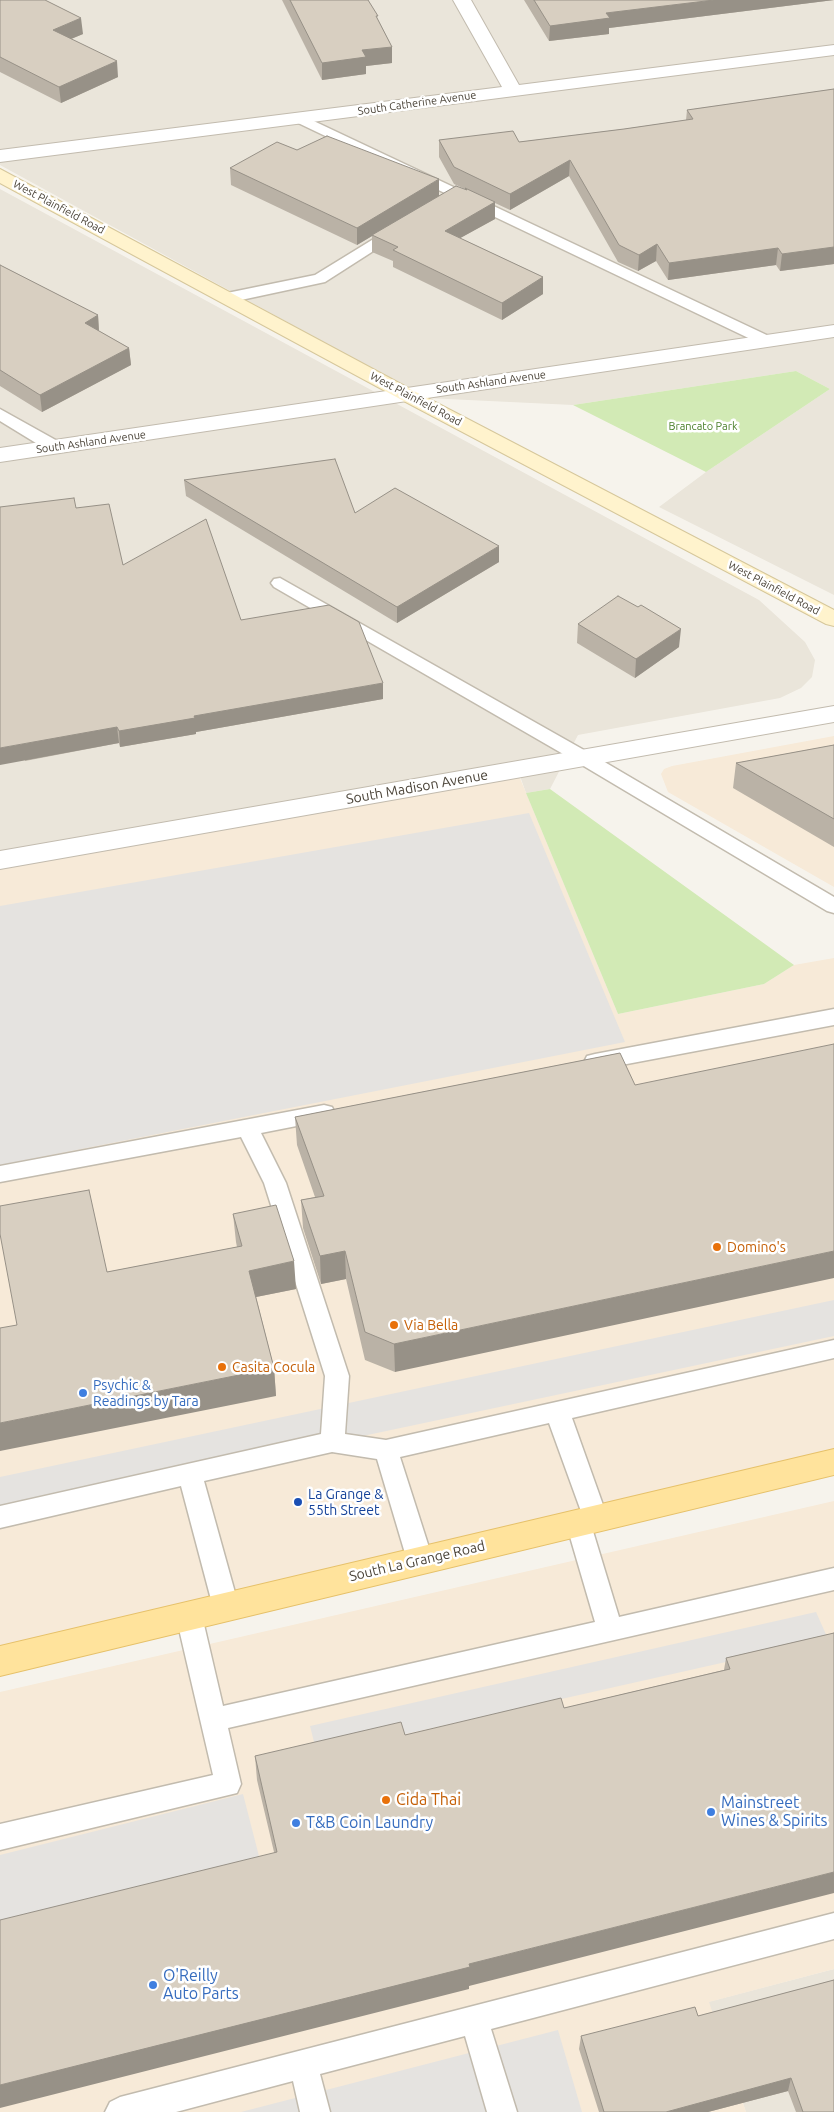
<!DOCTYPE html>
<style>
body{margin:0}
canvas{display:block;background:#f6f3ec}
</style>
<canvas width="834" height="2112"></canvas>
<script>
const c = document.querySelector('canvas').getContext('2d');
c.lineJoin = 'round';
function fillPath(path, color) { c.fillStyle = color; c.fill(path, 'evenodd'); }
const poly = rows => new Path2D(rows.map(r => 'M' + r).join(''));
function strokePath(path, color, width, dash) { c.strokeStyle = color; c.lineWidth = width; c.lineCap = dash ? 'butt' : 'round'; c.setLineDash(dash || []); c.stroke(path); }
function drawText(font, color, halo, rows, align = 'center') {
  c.font = font + ' Ubuntu,sans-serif'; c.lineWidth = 5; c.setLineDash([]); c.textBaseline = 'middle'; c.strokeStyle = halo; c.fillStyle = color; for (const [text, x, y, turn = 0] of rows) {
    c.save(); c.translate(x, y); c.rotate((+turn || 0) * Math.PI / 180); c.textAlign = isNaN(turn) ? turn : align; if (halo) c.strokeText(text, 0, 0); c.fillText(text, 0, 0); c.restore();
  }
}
const residential = poly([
 [0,0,834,0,834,595,659,507,706,472,830,389,796,371,573,405,426,398,0,165],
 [0,189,759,600,805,642,815,660,812,677,801,688,780,698,578,735,550,789,526,793,520,776,0,869],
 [834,1969,834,2112,746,2112,708,2002]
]);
const commercial = poly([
 [834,736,834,887,668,792,661,774,664,769,672,766],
 [519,776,618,1014,764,984,794,965,834,958,834,1456,0,1652,0,869],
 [834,1501,834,1969,709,2002,746,2112,0,2112,0,1692]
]);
const green = poly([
 [796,371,830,389,706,472,573,405],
 [550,789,794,965,764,984,618,1014,526,793]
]);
const parking = poly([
 [529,813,625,1042,0,1165,0,906],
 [834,1300,834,1336,0,1513,0,1477],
 [816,1612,828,1639,317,1754,310,1726],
 [243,1794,261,1864,0,1931,0,1855],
 [558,2030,582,2112,241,2112]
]);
const service = poly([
 [301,115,773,338,775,341,773,344,761,344,296,122,294,119,301,115],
 [398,224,403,226,406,229,403,232,325,282,227,303,219,298,227,293,315,275,398,224],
 [0,409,61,443,63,447,61,451,49,451,0,421,0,409],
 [280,578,591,754,834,897,834,913,827,911,577,762,274,587,271,583,274,579,280,578],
 [834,1009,834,1025,595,1070,587,1068,584,1062,587,1056,595,1054,834,1009],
 [324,1105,332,1107,335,1113,332,1119,261,1133,286,1183,349,1376,345,1434,386,1440,834,1340,834,1358,572,1418,608,1519,605,1526,596,1530,592,1528,619,1617,834,1568,834,1590,228,1728,241,1784,237,1793,0,1850,0,1824,213,1775,176,1616,180,1608,189,1605,198,1608,202,1616,223,1706,595,1622,566,1523,569,1516,578,1512,582,1514,549,1423,400,1457,433,1560,429,1568,420,1571,411,1568,407,1560,377,1459,332,1452,204,1481,239,1607,235,1615,226,1618,217,1615,213,1607,181,1486,0,1528,0,1506,321,1434,325,1376,264,1183,241,1137,0,1182,0,1166,324,1105],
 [834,1913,834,1939,491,2029,517,2112,487,2112,465,2036,320,2074,330,2112,300,2112,293,2081,176,2112,105,2112,110,2102,120,2097,834,1913]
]);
const minor = poly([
 [453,0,471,0,519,85,834,45,834,55,0,162,0,150,502,87,453,0],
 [834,325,834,337,0,462,0,448,834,325],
 [834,706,834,722,0,869,0,851,834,706]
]);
const secondary = poly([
 [0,169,414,391,834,610,834,626,826,624,400,399,0,183,0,169]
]);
const primary = poly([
 [834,1449,834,1475,0,1676,0,1646,834,1449]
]);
const wall = poly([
 [0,0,83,34,71,39,118,77,61,103,0,72],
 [282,0,368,0,392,47,392,63,366,66,366,74,322,80],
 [524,0,834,0,609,28,609,34,549,41],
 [834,89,834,264,780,271,776,265,668,280,656,261,638,271,618,262,569,176,510,210,495,203,495,219,460,238,543,277,543,294,502,320,393,267,393,261,372,252,372,236,357,245,231,185,230,168,297,150,439,196,465,189,454,184,439,157,439,140,519,142,624,129,686,120,687,110],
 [0,265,98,315,99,331,129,348,131,365,42,412,0,386],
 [184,480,499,562,397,623,186,496],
 [76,508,123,565,241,620,383,699,196,732,196,734,120,747,119,743,25,761],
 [638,607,679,647,635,678,577,643,578,624],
 [834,745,834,847,733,788,736,763],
 [620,1053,395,1372,365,1360,346,1279,321,1284,303,1228,301,1200,315,1197,297,1145,295,1117],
 [233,1214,296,1289,256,1297,274,1368,276,1396,17,1325,107,1272,237,1247,236,1242],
 [834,1633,469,1986,469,1989,274,1852,257,1780,255,1756,405,1735,564,1708,724,1670,726,1658],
 [834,1980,834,2112,796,2112,788,2091,708,2112,599,2112,579,2049,581,2036,698,2016]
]);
const shadedWall = poly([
 [714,0,834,0,609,28,609,34,549,41,550,26,606,13],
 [81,18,83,34,54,46,53,30],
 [392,47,392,63,366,66,366,74,322,80,322,63,362,50],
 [117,61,118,77,61,103,59,87],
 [570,160,569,176,510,210,510,194],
 [439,179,439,196,357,245,357,228],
 [495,202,495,219,444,247,445,231],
 [657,244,656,261,638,271,639,255],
 [834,247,834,264,780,271,782,254],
 [778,248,776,265,668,280,669,263],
 [543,277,543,294,502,320,502,303],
 [98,315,99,332,85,323],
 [129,348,131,365,42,412,40,395],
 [499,546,499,562,397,623,397,607],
 [681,629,679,647,635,678,636,659],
 [383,683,383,699,196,732,196,734,120,747,119,731,194,716],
 [117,727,119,743,0,765,0,748],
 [345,1251,346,1279,321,1284,320,1256],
 [834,1251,834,1278,395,1372,394,1344],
 [294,1261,296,1289,251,1298,249,1271],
 [274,1368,276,1396,0,1451,0,1423],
 [834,1872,834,1893,469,1986,469,1989,0,2108,0,2085,469,1964],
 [791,2078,788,2091,708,2112,666,2112]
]);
const building = poly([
 [0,0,45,0,81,18,53,30,117,61,59,87,0,57,0,0],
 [290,0,368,0,378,16,376,16,392,47,362,50,366,57,322,63,290,0],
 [534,0,714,0,606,13,610,18,550,26,534,0],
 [834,89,834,247,782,254,778,248,669,263,657,244,639,255,619,245,570,160,510,194,454,167,439,140,513,131,519,142,624,129,693,119,687,110,834,89],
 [327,136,439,179,357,228,230,168,277,142,297,150,327,136],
 [456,186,467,190,465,188,495,202,445,231,543,277,502,303,393,250,398,247,372,235,456,186],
 [0,265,98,315,85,323,129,348,40,395,0,370,0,265],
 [335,459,355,513,395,488,499,546,397,607,184,480,335,459],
 [74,498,76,508,109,504,123,565,206,519,241,620,329,605,359,622,383,683,194,716,195,718,119,731,117,727,0,748,0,507,74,498],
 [618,596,638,607,641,605,681,629,636,659,578,624,618,596],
 [834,745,834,819,736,763,834,745],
 [834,1044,834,1251,394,1344,365,1332,345,1251,320,1256,301,1200,324,1196,295,1117,620,1053,635,1085,834,1044],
 [89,1190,107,1272,242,1246,233,1214,276,1205,294,1261,249,1271,274,1368,0,1423,0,1328,17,1325,0,1234,0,1206,89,1190],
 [834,1633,834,1872,469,1964,470,1967,0,2085,0,1920,277,1852,255,1756,401,1722,405,1735,561,1698,564,1708,730,1669,726,1658,834,1633],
 [834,1980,834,2112,803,2112,791,2078,666,2112,604,2112,581,2036,695,2007,698,2016,834,1980]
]);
const markers = [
 [717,1247,5,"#e8710a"],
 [394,1325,5,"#e8710a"],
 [222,1367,5,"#e8710a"],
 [83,1393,5,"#3f7fe0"],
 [298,1502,5,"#1a4fb4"],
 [386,1800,5,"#e8710a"],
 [711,1812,5,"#3f7fe0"],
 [296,1823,5,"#3f7fe0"],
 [153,1985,5,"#3f7fe0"]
];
const farStreetnames = [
 ["South Catherine Avenue",417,103,-8],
 ["West Plainfield Road",59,207,28],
 ["South Ashland Avenue",491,382,-8],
 ["West Plainfield Road",416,399,28],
 ["South Ashland Avenue",91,442,-8],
 ["West Plainfield Road",774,588,28]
];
const farParknames = [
 ["Brancato Park",703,426]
];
const streetNames = [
 ["South Madison Avenue",417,787,-10],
 ["South La Grange Road",417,1561,-13]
];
const foodNames = [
 ["Domino's",727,1247],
 ["Via Bella",404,1325],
 ["Casita Cocula",232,1367]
];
const shopNames = [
 ["Psychic &",93,1385],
 ["Readings by Tara",93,1401]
];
const transitNames = [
 ["La Grange &",308,1494],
 ["55th Street",308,1510]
];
const nearFoodnames = [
 ["Cida Thai",396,1800]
];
const nearShopnames = [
 ["Mainstreet",721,1803],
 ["Wines & Spirits",721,1821],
 ["T&B Coin Laundry",306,1823],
 ["O'Reilly",163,1976],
 ["Auto Parts",163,1994]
];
fillPath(residential, '#eae5da');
fillPath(commercial, '#f7ead8');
fillPath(green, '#d2eab5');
fillPath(parking, '#e5e3e0');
strokePath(service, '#c2bbae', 3);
strokePath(minor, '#c2bbae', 2);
strokePath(secondary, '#d6c79b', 2);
strokePath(primary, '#e6c16a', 2);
fillPath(service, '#fff');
fillPath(minor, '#fff');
fillPath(secondary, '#fff3cd');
fillPath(primary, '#ffe39c');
fillPath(wall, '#bab2a6');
fillPath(shadedWall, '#979187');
fillPath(building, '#d8cfc1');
strokePath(building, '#979187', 1);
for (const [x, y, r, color] of markers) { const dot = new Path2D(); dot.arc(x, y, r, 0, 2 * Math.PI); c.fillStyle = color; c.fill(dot); strokePath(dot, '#fff', 2); }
drawText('11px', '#4b4439', '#fff', farStreetnames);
drawText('11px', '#4a7f2a', '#fff', farParknames);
drawText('14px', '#4b4439', '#fff', streetNames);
drawText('14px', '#c56008', '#fff', foodNames, 'left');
drawText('14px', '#366cbe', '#fff', shopNames, 'left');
drawText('14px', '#164399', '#fff', transitNames, 'left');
drawText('16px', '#c56008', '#fff', nearFoodnames, 'left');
drawText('16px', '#366cbe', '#fff', nearShopnames, 'left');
</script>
